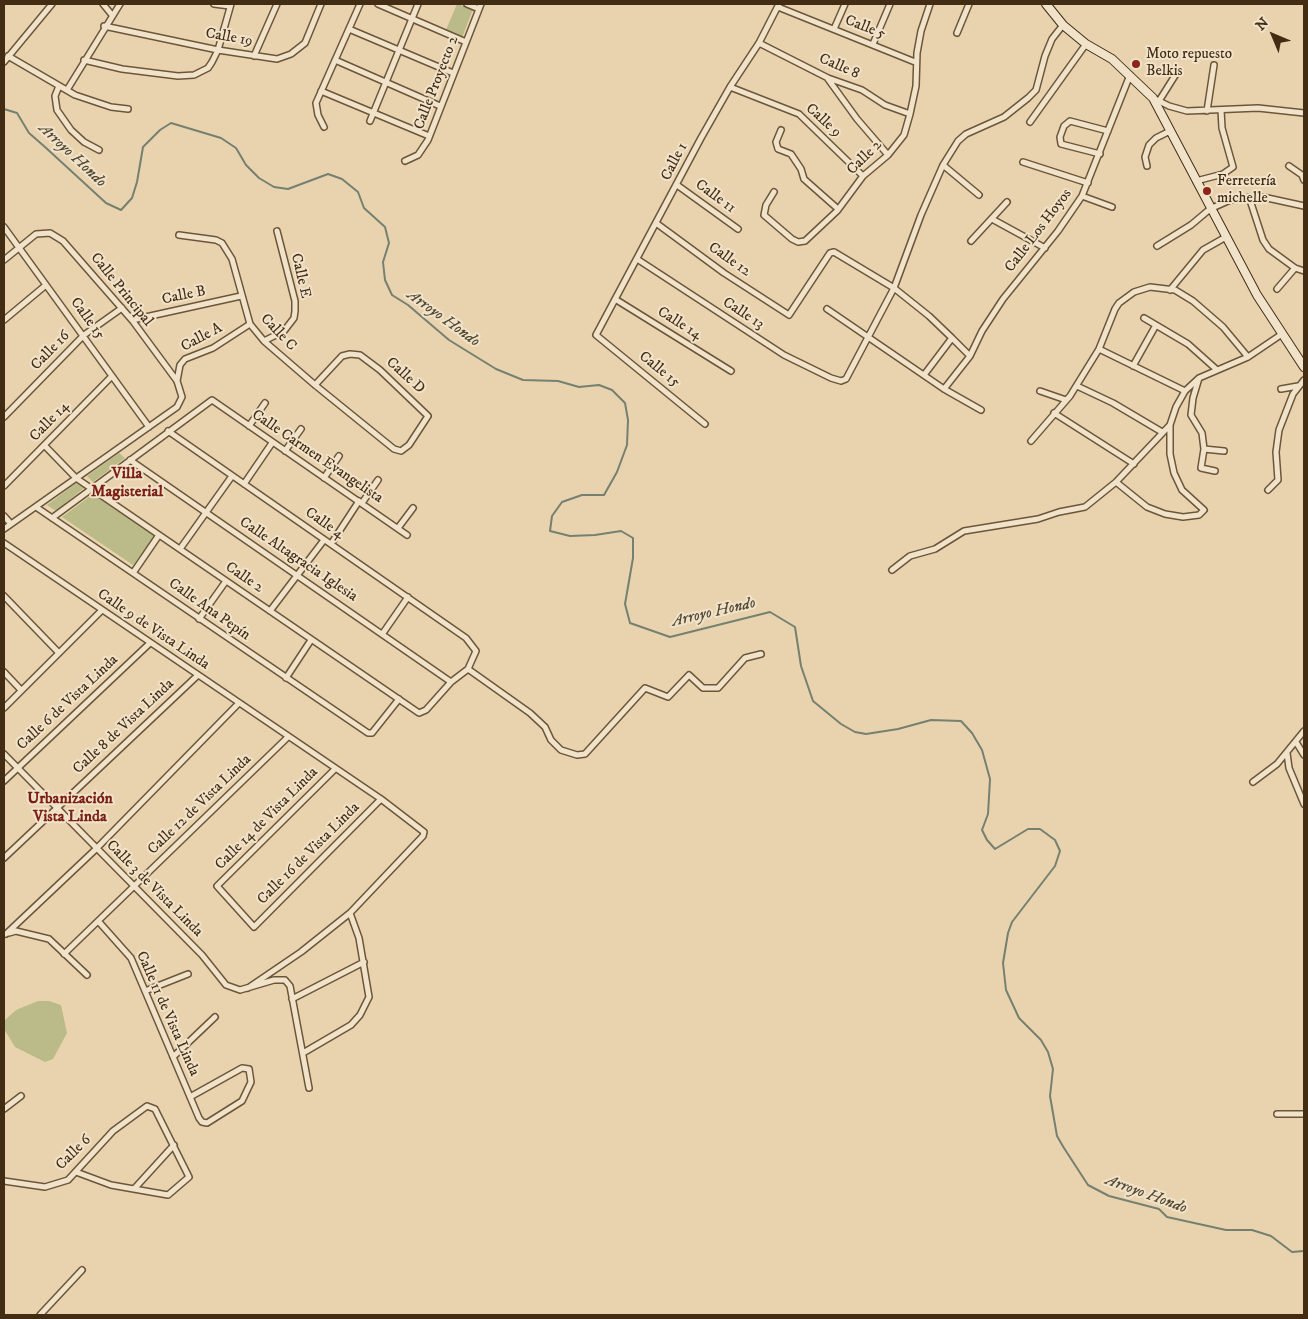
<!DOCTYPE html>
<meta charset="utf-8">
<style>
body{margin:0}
#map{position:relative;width:1308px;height:1319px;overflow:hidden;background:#e9d3ae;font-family:"IM FELL DW Pica",serif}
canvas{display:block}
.frame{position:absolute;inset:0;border:5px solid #422d14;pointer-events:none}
.north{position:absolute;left:1248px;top:10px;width:50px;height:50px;-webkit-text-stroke:4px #f1e2ca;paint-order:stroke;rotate:315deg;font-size:14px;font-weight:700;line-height:20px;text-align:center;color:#422d14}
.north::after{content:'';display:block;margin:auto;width:18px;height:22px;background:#422d14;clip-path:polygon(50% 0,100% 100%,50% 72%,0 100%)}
</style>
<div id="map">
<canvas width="1308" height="1319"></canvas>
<div class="frame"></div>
<div class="north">N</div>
</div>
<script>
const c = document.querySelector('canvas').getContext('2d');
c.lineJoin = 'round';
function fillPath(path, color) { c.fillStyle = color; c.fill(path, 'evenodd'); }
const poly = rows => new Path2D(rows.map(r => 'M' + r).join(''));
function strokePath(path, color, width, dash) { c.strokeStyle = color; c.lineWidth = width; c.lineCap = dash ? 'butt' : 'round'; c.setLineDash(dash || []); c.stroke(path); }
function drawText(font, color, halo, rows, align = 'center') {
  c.font = font + ' "IM FELL DW Pica",serif'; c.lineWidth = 4; c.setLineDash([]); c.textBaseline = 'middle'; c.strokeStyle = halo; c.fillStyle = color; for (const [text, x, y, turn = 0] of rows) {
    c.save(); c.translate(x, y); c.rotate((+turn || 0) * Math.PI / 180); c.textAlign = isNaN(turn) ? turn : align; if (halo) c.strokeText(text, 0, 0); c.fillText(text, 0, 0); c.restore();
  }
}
const green = poly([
 [457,4,473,9,462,38,445,32],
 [119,453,125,458,93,482,87,476],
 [76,483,84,488,56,511,47,505],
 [93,494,155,536,133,565,62,517],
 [38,1001,49,1001,61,1005,67,1033,53,1059,45,1062,15,1047,4,1029,4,1021,16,1010]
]);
const stream = poly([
 [4,109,17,113,29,133,45,147,106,203,121,210,132,198,137,182,143,147,160,130,171,123,221,138,236,148,246,165,259,178,274,187,288,189,328,174,342,179,358,192,364,208,385,227,389,243,383,262,385,280,392,295,408,305,449,340,496,369,523,380,558,381,579,387,599,385,612,390,625,403,628,420,627,445,617,472,604,495,582,495,562,502,552,516,550,531,570,536,595,535,621,531,633,538,633,558,625,604,630,623,670,637,770,612,795,627,801,666,813,701,841,724,855,732,866,734,898,729,931,720,961,721,972,733,982,750,990,779,988,814,982,830,987,840,995,849,1028,829,1040,829,1055,840,1060,851,1055,866,1012,922,1008,933,1003,963,1006,990,1019,1018,1041,1040,1048,1052,1053,1069,1050,1096,1057,1136,1064,1148,1088,1185,1109,1196,1159,1209,1167,1217,1226,1230,1252,1230,1271,1236,1292,1252,1304,1251]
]);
const street = poly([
 [103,4,112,15],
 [214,4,230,6],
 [378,4,466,42],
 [467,4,479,9],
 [778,7,915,62],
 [104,26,218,50,277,59,291,54,305,43,321,4],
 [349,29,453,73],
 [834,29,845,4],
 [957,33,969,4],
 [759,43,828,78,862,90,885,105,910,114],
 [873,44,890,4],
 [8,56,75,95,111,107,128,109],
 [254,56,277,4],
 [84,60,122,69,178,76,194,75,208,68,212,62,218,50,231,4],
 [335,60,440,106],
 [4,62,52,4],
 [828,79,857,119,888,155],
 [59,86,55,96,57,110,71,130,84,142,99,150],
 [730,87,799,114,863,176],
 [67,90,120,4],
 [321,91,429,136],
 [1153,98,1169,106,1187,111,1258,108,1304,113],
 [1159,101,1176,74],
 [1207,111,1214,65],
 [370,121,418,4],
 [1030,122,1086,44],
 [324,127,318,115,316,103,360,4],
 [781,130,776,142,778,149,791,154,801,169,804,179,838,209],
 [1100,154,1061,144,1060,137,1064,126,1070,121,1108,131],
 [405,161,418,155,428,140,481,4],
 [1023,162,1088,183],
 [943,165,979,195],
 [1147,166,1145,157,1149,145,1156,138,1170,131],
 [1289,166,1302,175,1304,180],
 [1196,181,1223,174,1233,167,1222,128,1221,110],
 [677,185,738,229],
 [774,192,766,205,764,215,792,239,798,242,805,241,837,211,863,176,888,155,904,135,910,114,916,86,917,53,921,31,930,4],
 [1082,196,1112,207],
 [1249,197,1263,240,1269,249,1295,268],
 [992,219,1045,248],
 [656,223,724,273,789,315,830,253,834,252,894,288,929,316,952,338,924,375],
 [4,227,149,427],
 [179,235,216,240,222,243,232,259,250,324,264,341,315,385,394,449,401,451,409,445,428,416,380,370,360,355,350,354,342,356,315,385],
 [971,241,1007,202],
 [1157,246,1191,225,1210,209,1230,200,1263,197,1304,206],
 [637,259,784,355,831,378,841,381,846,379,894,288,921,215,943,165,958,141,966,134,1004,117,1028,98,1036,90,1045,56,1052,39,1063,25],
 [4,260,36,234,50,233,63,241,132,320,177,381,182,397,177,407,4,529],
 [1277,289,1295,268,1304,271],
 [1170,290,1203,250,1226,237],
 [615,299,731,371],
 [827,309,944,389,981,410],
 [1144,318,1188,344,1216,369],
 [4,320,46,285],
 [132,320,241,296],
 [952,338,970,356],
 [264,341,284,331,294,318,295,311,295,301,277,231],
 [1099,349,1115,309,1119,303,1134,292,1150,287,1175,290,1193,301,1223,327,1248,357],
 [1133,366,1156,325],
 [1199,378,1193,398,1191,415,1202,433,1204,449,1201,468,1215,471],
 [177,381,180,365,185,359,213,348,250,324],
 [1077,386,1113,403,1162,432],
 [944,389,970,356,982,331,1003,299,1058,231,1082,196,1130,75],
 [1281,389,1298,386],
 [1040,391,1066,400],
 [1054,413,1134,464],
 [4,417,84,335,122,308],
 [705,424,596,335,701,138,730,87,759,43,779,4],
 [249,426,265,403],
 [1031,441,1070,396,1099,349,1185,391],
 [45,446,76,478,419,713,426,710,451,682,468,669,476,651,466,638,168,431],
 [1204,449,1224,451],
 [285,451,301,429],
 [130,460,451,682],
 [324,478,339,456],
 [1116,482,1147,507,1165,514,1183,517,1199,515,1204,510,1182,490,1174,473,1170,454,1170,425,1176,407,1185,391,1199,378,1248,357,1282,334],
 [244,484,272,443],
 [4,486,112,376],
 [1268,490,1278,480,1276,452,1279,430,1293,394,1304,380],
 [362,503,378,480],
 [36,507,368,733,372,733,399,699],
 [4,516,11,524],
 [52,518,212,400,407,535],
 [398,528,413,508],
 [4,543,381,799,424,832,423,836,350,913,301,952,248,988],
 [331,544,359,501],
 [180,549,232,476],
 [892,570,910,556,935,549,964,531,1038,519,1059,512,1085,507,1116,482,1170,425],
 [133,573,159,535],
 [4,596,59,653],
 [270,611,324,540],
 [199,619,226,581],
 [383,633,408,597],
 [468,669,530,713,545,727,551,740,561,750,577,755,585,754,645,688,668,697,689,675,703,688,718,688,745,658,761,654],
 [4,672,21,690],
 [286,678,311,640],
 [4,708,102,610],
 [1296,742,1304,755],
 [1287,753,1289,768,1304,804],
 [4,754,202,955,226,985,240,990,274,980,285,980,290,986,309,1088],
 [335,769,217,886,254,927,381,799],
 [4,781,150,643],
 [1253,782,1277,764,1304,731],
 [4,858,197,676],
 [99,922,131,958,199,1118,202,1122,207,1123,242,1101,251,1082,249,1069,242,1068,190,1097],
 [9,933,16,931,49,939,87,975],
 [6,934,96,849,238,704],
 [64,954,288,737],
 [145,991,188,974],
 [292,999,364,962],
 [303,1053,351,1025,360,1015,369,997,359,938,350,913],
 [173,1057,215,1017],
 [4,1109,21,1096],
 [1277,1114,1304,1114],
 [4,1181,45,1187,68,1180,113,1131,147,1106,155,1109,189,1177,168,1195,111,1185,76,1172],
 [134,1189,174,1145],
 [40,1315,82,1270]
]);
const secondary = poly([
 [1046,4,1063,25,1086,44,1112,59,1153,98,1257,295,1304,367]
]);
const markers = [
 [1136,64,5,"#8f2418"],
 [1207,191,5,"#8f2418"]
];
const streetNames = [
 ["Calle 5",865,28,21],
 ["Calle 19",229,38,10],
 ["Calle 8",839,67,23],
 ["Calle Proyecto 2",437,83,-69],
 ["Calle 9",823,121,42],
 ["Calle 2",865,158,-45],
 ["Calle 1",675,162,-63],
 ["Calle 11",715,197,36],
 ["Calle Los Hoyos",1039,231,-53],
 ["Calle 12",729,260,35],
 ["Calle E",300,276,77],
 ["Calle Principal",121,290,51],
 ["Calle B",184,296,-12],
 ["Calle 13",743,314,33],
 ["Calle 15",87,319,54],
 ["Calle 14",679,324,32],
 ["Calle C",278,333,46],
 ["Calle A",202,338,-28],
 ["Calle 16",51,351,-46],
 ["Calle 15",659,370,39],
 ["Calle D",405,376,42],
 ["Calle 14",50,422,-46],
 ["Calle Carmen Evangelista",317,457,34],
 ["Calle 4",324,524,35],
 ["Calle Altagracia Iglesia",298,560,34],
 ["Calle 2",244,578,34],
 ["Calle Ana Pepín",209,610,35],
 ["Calle 9 de Vista Linda",153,630,34],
 ["Calle 6 de Vista Linda",68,703,-43],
 ["Calle 8 de Vista Linda",124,727,-43],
 ["Calle 12 de Vista Linda",200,805,-44],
 ["Calle 14 de Vista Linda",267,819,-45],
 ["Calle 16 de Vista Linda",309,854,-45],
 ["Calle 3 de Vista Linda",154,889,45],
 ["Calle 11 de Vista Linda",167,1014,66],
 ["Calle 6",74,1153,-45]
];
const poiNames = [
 ["Moto repuesto",1146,55],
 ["Belkis",1146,72],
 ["Ferretería",1217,182],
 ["michelle",1217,199]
];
const waterNames = [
 ["Arroyo Hondo",72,156,43],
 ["Arroyo Hondo",443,319,36],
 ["Arroyo Hondo",714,613,-13],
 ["Arroyo Hondo",1146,1195,20]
];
const neighbourhoodNames = [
 ["Villa",127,475],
 ["Magisterial",127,493],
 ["Urbanización",70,800],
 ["Vista Linda",70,818]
];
fillPath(green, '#babb88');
strokePath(stream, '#758071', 2);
strokePath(street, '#6c563a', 8);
strokePath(secondary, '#422d14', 10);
strokePath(street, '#f1e2ca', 5);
strokePath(secondary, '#f1e2ca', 8);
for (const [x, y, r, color] of markers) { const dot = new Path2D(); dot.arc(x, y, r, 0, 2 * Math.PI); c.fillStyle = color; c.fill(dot); strokePath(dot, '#f1e2ca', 2); }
drawText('15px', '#422d14', '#f1e2ca', streetNames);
drawText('15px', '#422d14', '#f1e2ca', poiNames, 'left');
drawText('italic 16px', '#534933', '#f1e2ca', waterNames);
drawText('bold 16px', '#7a1f14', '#f1e2ca', neighbourhoodNames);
</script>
